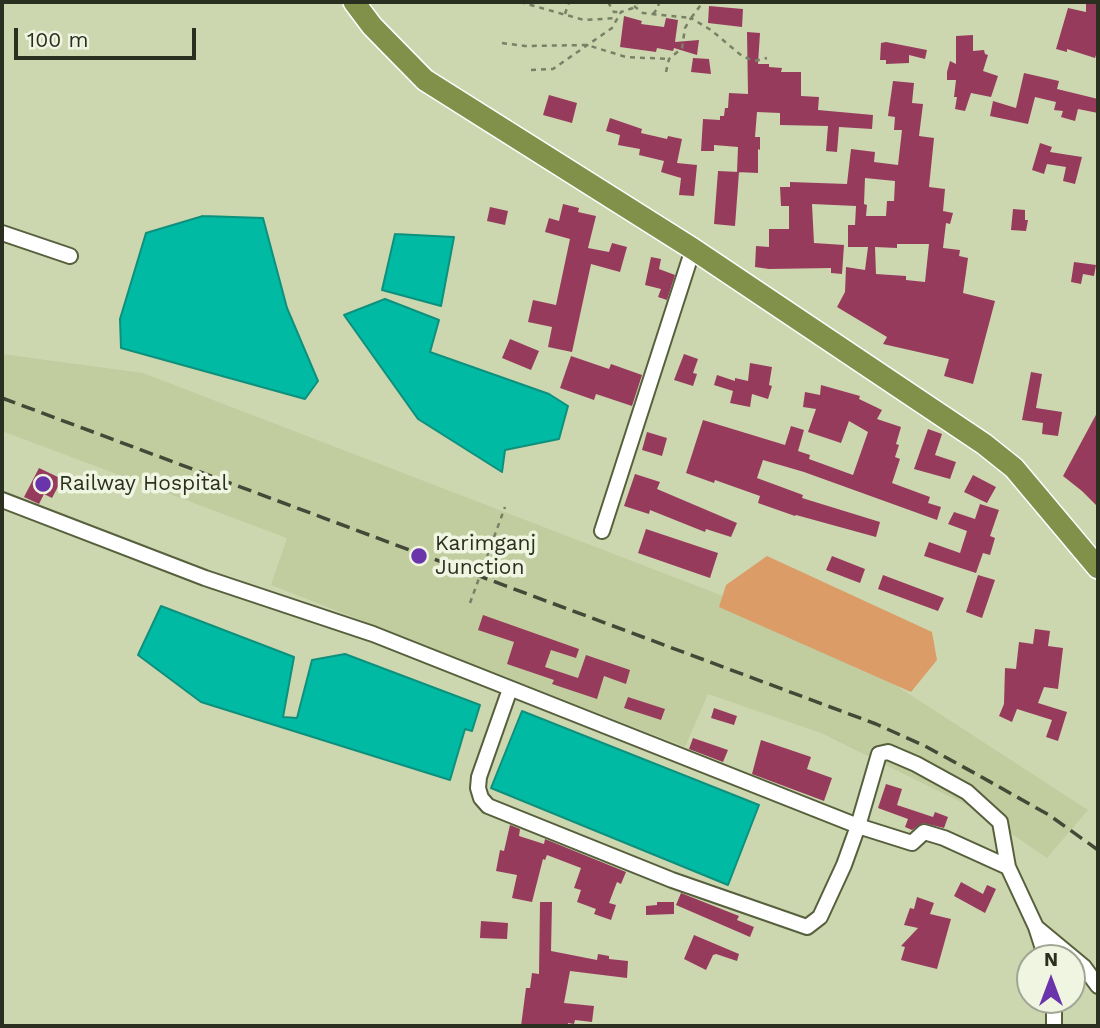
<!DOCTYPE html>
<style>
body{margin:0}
#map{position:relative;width:1100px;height:1028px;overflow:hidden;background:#ccd7b0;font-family:"Work Sans",sans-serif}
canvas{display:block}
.frame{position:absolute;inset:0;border:4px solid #2b2f20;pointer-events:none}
.north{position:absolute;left:1016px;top:944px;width:70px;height:70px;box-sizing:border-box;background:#f0f5e1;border:2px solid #a1a694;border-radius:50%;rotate:0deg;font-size:19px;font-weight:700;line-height:28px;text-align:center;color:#2b2f20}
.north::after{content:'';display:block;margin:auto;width:24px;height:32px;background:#6a34ab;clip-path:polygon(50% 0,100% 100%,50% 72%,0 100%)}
.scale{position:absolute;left:14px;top:28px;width:182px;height:32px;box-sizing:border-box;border:4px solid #2b2f20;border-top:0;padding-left:9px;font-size:21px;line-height:24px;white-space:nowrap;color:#2b2f20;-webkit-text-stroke:5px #f0f5e1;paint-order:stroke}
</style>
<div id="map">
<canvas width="1100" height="1028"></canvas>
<div class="frame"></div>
<div class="north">N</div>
<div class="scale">100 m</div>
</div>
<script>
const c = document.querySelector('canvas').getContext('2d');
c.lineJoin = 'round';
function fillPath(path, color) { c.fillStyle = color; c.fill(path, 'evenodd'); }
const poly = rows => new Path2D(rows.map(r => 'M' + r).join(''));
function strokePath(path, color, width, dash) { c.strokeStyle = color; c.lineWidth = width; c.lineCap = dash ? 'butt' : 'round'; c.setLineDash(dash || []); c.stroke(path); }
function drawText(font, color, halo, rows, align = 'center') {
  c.font = font + ' "Work Sans",sans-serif'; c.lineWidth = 7; c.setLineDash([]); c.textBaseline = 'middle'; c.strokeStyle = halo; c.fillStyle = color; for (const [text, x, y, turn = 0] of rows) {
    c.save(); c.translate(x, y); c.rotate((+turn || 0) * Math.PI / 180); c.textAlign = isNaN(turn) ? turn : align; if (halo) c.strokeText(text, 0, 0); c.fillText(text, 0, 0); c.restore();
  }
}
const built = poly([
 [2,354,143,373,809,629,1088,810,1047,858,977,810,821,733,708,694,685,747,271,585,287,538,2,431]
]);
const green = poly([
 [767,556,932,632,937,660,911,692,719,607,726,585]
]);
const water = poly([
 [203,216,263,218,287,308,318,381,305,399,121,348,120,319,146,233,203,216],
 [395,234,454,237,441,306,382,290,395,234],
 [385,299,439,320,430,352,549,394,568,406,559,439,505,450,502,472,418,419,344,315,385,299],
 [161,606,294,657,283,717,297,718,312,660,345,654,480,705,472,731,465,729,450,780,201,702,138,655,161,606],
 [522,711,759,805,728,885,491,788,522,711]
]);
const building = poly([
 [1086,2,1098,2,1098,49,1095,58,1067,49,1067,52,1056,49,1068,8,1086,12],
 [709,6,743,9,742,27,708,23],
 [624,16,642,21,641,24,664,27,666,18,678,20,675,42,699,40,697,55,674,48,673,51,657,48,656,52,620,47],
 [747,32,760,33,758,64,769,64,769,67,782,68,781,72,801,72,801,96,819,97,818,110,873,115,872,129,839,127,837,152,826,151,828,126,780,125,780,113,757,112,755,137,760,137,760,150,758,149,758,173,737,172,738,147,714,145,714,151,701,151,703,119,720,120,720,116,724,116,725,108,728,108,729,93,748,94],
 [973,35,973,51,984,50,985,54,988,55,983,71,998,76,991,97,971,93,965,111,955,109,957,97,954,97,956,80,947,80,947,72,950,61,956,64,956,36],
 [886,42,927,50,925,59,909,55,909,63,886,64,886,60,880,60,881,43],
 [693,58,709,59,711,74,691,72],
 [1024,73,1059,81,1057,89,1098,99,1098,113,1078,109,1075,121,1061,117,1063,111,1054,110,1056,102,1035,97,1028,124,990,116,993,101,1016,108],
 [893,81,914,83,912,103,923,104,919,136,934,138,929,187,945,189,943,211,953,213,950,224,946,223,943,248,960,250,959,256,968,258,963,293,995,301,973,384,944,376,949,359,883,344,887,337,837,307,845,292,846,267,865,270,868,247,848,247,848,225,855,225,856,206,812,204,814,243,844,245,842,274,831,273,831,268,769,269,755,267,756,246,769,247,769,229,789,229,789,206,781,206,780,187,790,187,790,182,847,184,851,149,875,152,874,162,898,165,902,130,894,130,895,117,888,116],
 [865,178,895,181,894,201,887,201,886,216,866,216,867,205,864,204],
 [897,244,929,244,925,282,906,280,906,276,876,274,875,247,897,248],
 [549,95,577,103,572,123,543,115],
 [610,118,642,129,641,133,667,139,668,136,682,139,677,163,697,165,694,196,679,195,681,178,661,172,664,161,639,155,640,149,618,145,620,135,606,131],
 [1040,143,1052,147,1050,152,1082,157,1075,184,1063,181,1066,167,1047,164,1044,174,1032,170],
 [718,171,739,172,735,226,714,224],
 [563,204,579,208,578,212,596,216,588,248,609,252,612,243,627,247,620,272,591,264,572,352,548,347,552,327,528,322,533,300,556,305,570,239,545,232,549,218,559,221],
 [490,207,508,211,505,225,487,221],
 [1013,209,1025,210,1025,220,1028,220,1026,231,1011,230],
 [651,257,661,259,659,269,675,275,667,300,658,297,661,289,645,285],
 [1074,262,1096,265,1094,276,1083,274,1081,284,1071,282],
 [510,339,539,351,531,370,502,358],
 [684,354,698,359,693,373,697,374,693,386,674,380],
 [571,356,609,369,611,364,642,375,632,406,596,394,594,400,560,388],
 [750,363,772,367,769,385,772,386,768,399,752,394,750,407,730,403,733,391,714,385,717,375,735,381,735,378,748,381],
 [1031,372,1042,374,1036,408,1062,412,1058,436,1042,434,1043,423,1022,420],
 [821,385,860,396,859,399,882,410,877,419,901,427,896,444,899,445,895,457,900,459,892,483,930,497,928,503,941,507,937,520,804,472,763,460,757,478,803,495,802,498,880,522,876,537,796,515,795,516,758,503,760,496,715,480,714,483,686,473,703,420,785,445,791,426,804,430,798,451,810,455,809,459,853,475,868,432,849,421,841,443,808,432,816,409,803,407,805,392,820,395],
 [1098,411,1098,507,1082,491,1063,476],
 [928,429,942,434,935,455,956,462,950,479,914,469],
 [647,432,667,438,662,456,642,450],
 [39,468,62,479,52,498,44,494,39,504,24,497],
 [635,474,660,482,657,489,737,523,731,537,706,529,705,532,650,510,649,514,624,506],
 [973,475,996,487,987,503,964,492],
 [980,504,999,510,990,536,995,538,990,555,983,553,976,573,924,556,929,542,960,553,967,531,948,524,954,512,975,519],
 [646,529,718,553,710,578,638,553],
 [832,556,865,569,860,583,826,570],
 [883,575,944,598,938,611,878,589],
 [978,575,995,580,982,618,966,612],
 [483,615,579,649,576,658,551,650,545,667,578,678,586,655,630,670,626,684,604,676,597,699,552,684,554,680,507,664,514,642,478,630],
 [1035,629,1050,631,1048,646,1063,648,1058,689,1044,687,1038,703,1067,712,1058,741,1046,737,1052,720,1017,709,1012,722,999,716,1004,704,1005,668,1016,669,1019,642,1033,644],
 [628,697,665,709,661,720,624,708],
 [714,708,737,716,734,725,711,718],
 [693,738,728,750,723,762,689,749],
 [761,740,811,757,807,769,832,778,824,801,752,774],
 [886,784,902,789,897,805,933,817,935,812,948,817,944,828,923,823,912,830,905,827,908,819,878,808],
 [510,825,520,829,519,836,544,844,545,839,626,872,621,884,617,882,609,903,616,905,611,920,594,914,596,909,577,902,581,890,574,888,581,868,547,855,545,860,543,859,532,902,512,898,517,875,496,871,500,850,504,851],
 [961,882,983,894,987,885,996,889,985,913,954,896],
 [681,893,739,916,737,920,754,927,750,937,676,905],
 [917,897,934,903,930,914,951,919,937,969,901,960,905,947,901,946,918,928,904,925,910,908,914,909],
 [540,902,552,902,551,951,597,960,598,954,609,956,609,959,628,961,627,978,570,971,564,1003,594,1006,592,1022,575,1020,574,1024,568,1023,568,1026,521,1026,526,988,530,988,532,973,539,974],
 [657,902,674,902,674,914,646,915,646,906,657,905],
 [481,921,508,923,507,939,480,938],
 [694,935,739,954,737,961,716,954,713,955,706,970,684,959]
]);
const path = poly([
 [520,2,584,20,617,18],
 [608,2,614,12,619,12],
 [634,6,643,13,691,18,703,2],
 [565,14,569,2],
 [653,14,658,8,659,2],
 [502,43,525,46,587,45,626,57,669,59],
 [531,70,553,69,612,28,621,12,633,8,638,2],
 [666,72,669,59,682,48,685,28,691,18,711,30,742,56,754,61,767,58]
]);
const minor = poly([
 [2,233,70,256],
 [2,500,205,578,373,634,858,826,912,843,924,832,944,838,1008,867],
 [602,531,693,249],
 [510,689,479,777,478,788,481,798,488,806,672,880,807,927,820,917,844,865,858,826,879,754,888,752,916,764,967,792,1000,822,1008,867,1036,927,1046,958],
 [1037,928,1084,967,1098,986],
 [1054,1000,1054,1026]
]);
const highway = poly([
 [354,2,372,26,425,80,693,249,984,444,1014,468,1098,568]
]);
const rail = poly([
 [2,398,876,724,925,746,978,775,1049,815,1098,850]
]);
const pathBridge = poly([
 [470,603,505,507]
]);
const markers = [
 [43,484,9,"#6a34ab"],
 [419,556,9,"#6a34ab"]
];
const poiNames = [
 ["Railway Hospital",59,484],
 ["Karimganj",435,544],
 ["Junction",435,568]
];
fillPath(built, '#c1cd9f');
fillPath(green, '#db9c67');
fillPath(water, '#00baa4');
strokePath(water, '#0d907c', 2);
fillPath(building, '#973b5d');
strokePath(minor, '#57603d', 18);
strokePath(highway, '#fff', 24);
strokePath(path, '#798066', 2.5, [5, 5]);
strokePath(minor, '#fff', 14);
strokePath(highway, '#81914a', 21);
strokePath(rail, '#444937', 3.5, [14, 7]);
strokePath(pathBridge, '#798066', 2.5, [5, 5]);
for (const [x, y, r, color] of markers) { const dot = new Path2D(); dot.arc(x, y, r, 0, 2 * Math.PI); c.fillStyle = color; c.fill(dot); strokePath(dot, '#f0f5e1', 2.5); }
drawText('21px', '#2b2f20', '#f0f5e1', poiNames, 'left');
</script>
